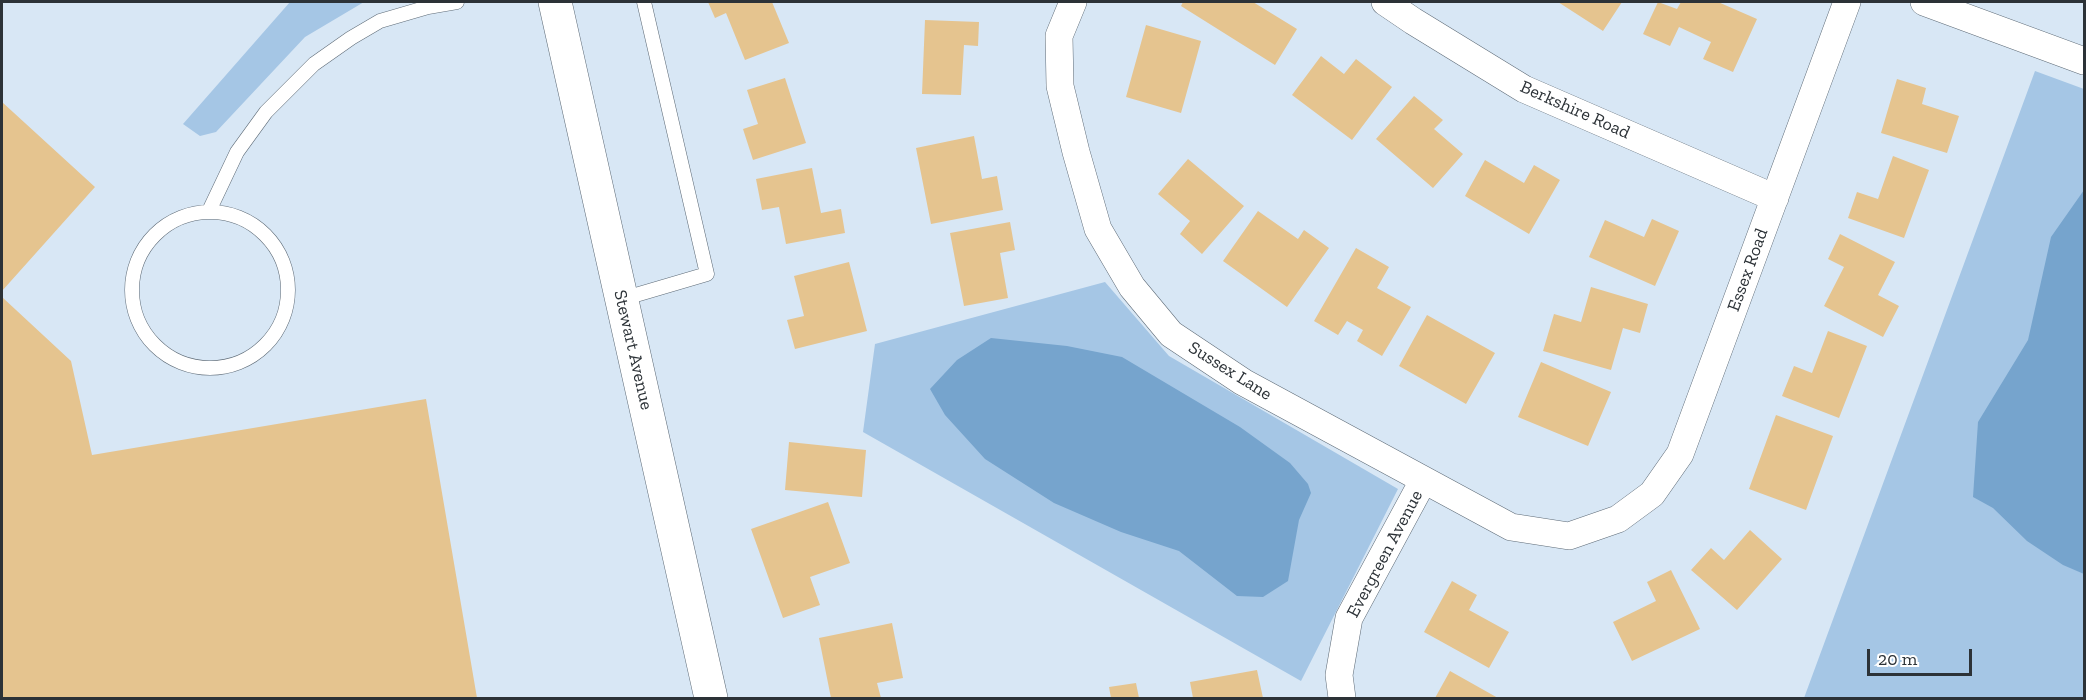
<!DOCTYPE html>
<style>
body{margin:0}
#map{position:relative;width:2086px;height:700px;overflow:hidden;background:#d8e7f5;font-family:"Zilla Slab",serif}
canvas{display:block}
.frame{position:absolute;inset:0;border:3px solid #2c3237;pointer-events:none}
.scale{position:absolute;left:1867px;top:649px;width:105px;height:27px;box-sizing:border-box;border:3px solid #2c3237;border-top:0;padding-left:8px;font-size:18px;line-height:21px;white-space:nowrap;color:#2c3237;-webkit-text-stroke:4px #fff;paint-order:stroke}
</style>
<div id="map">
<canvas width="2086" height="700"></canvas>
<div class="frame"></div>
<div class="scale">20 m</div>
</div>
<script>
const c = document.querySelector('canvas').getContext('2d');
c.lineJoin = 'round';
function fillPath(path, color) { c.fillStyle = color; c.fill(path, 'evenodd'); }
const poly = rows => new Path2D(rows.map(r => 'M' + r).join(''));
function strokePath(path, color, width, dash) { c.strokeStyle = color; c.lineWidth = width; c.lineCap = dash ? 'butt' : 'round'; c.setLineDash(dash || []); c.stroke(path); }
function drawText(font, color, halo, rows, align = 'center') {
  c.font = font + ' "Zilla Slab",serif'; c.lineWidth = 4.5; c.setLineDash([]); c.textBaseline = 'middle'; c.strokeStyle = halo; c.fillStyle = color; for (const [text, x, y, turn = 0] of rows) {
    c.save(); c.translate(x, y); c.rotate((+turn || 0) * Math.PI / 180); c.textAlign = isNaN(turn) ? turn : align; if (halo) c.strokeText(text, 0, 0); c.fillText(text, 0, 0); c.restore();
  }
}
const green = poly([
 [290,2,364,2,305,37,216,132,200,136,183,124],
 [2035,71,2084,89,2084,698,1804,698],
 [1105,282,1169,356,1398,489,1301,681,863,432,875,344]
]);
const water = poly([
 [2084,190,2084,574,2063,565,2027,541,1993,508,1973,497,1978,422,2028,340,2051,237],
 [991,338,1067,346,1122,357,1240,427,1290,463,1308,484,1311,493,1299,520,1288,581,1263,597,1237,596,1179,551,1121,532,1054,503,985,459,945,415,930,389,957,360]
]);
const building = poly([
 [708,2,772,2,789,43,745,60,726,13,715,18],
 [1183,2,1253,2,1297,29,1275,65,1181,6],
 [1558,2,1622,2,1603,31],
 [1658,2,1677,9,1681,2,1718,2,1757,19,1733,72,1703,59,1711,42,1679,27,1670,46,1643,34],
 [925,20,979,22,978,46,964,45,961,95,922,94],
 [1146,25,1201,41,1181,113,1126,97],
 [1321,56,1344,74,1356,59,1392,87,1352,140,1292,95],
 [785,78,806,143,753,160,743,129,758,124,747,90],
 [1897,79,1926,88,1922,104,1959,116,1947,153,1881,133],
 [1414,96,1443,120,1434,129,1463,154,1433,188,1376,139],
 [2,102,95,187,2,291],
 [974,136,982,179,997,176,1003,210,931,224,916,148],
 [1893,156,1929,170,1904,238,1848,218,1857,192,1878,199],
 [1188,159,1244,206,1202,254,1180,234,1190,221,1158,194],
 [1485,160,1524,183,1534,165,1560,180,1529,234,1465,196],
 [812,168,821,213,841,209,845,233,786,244,779,207,762,210,756,179],
 [1258,211,1298,239,1304,230,1329,248,1287,307,1223,261],
 [1652,219,1679,231,1655,286,1589,257,1605,220,1644,237],
 [1010,222,1015,250,1000,253,1008,298,964,306,950,233],
 [1840,234,1895,262,1878,295,1899,306,1883,337,1824,306,1844,267,1828,259],
 [1356,248,1389,267,1377,288,1411,307,1382,356,1357,341,1363,330,1347,321,1338,335,1314,321],
 [849,262,867,331,795,349,787,320,804,316,794,276],
 [1591,287,1648,304,1640,333,1623,328,1611,370,1543,351,1554,314,1581,322],
 [2,297,71,361,92,455,426,399,477,698,2,698],
 [1427,315,1495,353,1466,404,1399,366],
 [1828,331,1867,346,1839,418,1782,396,1794,366,1812,373],
 [1541,362,1611,392,1588,446,1518,417],
 [1776,415,1833,436,1806,510,1749,489],
 [789,442,866,450,862,497,785,490],
 [828,502,850,563,810,577,820,605,783,618,751,529],
 [1750,530,1782,559,1737,610,1691,570,1711,548,1724,560],
 [1671,570,1700,629,1632,661,1613,622,1656,601,1647,582],
 [1452,581,1477,595,1469,610,1509,632,1489,668,1424,632],
 [892,623,903,678,877,683,881,698,831,698,819,638],
 [1257,670,1263,698,1193,698,1190,682],
 [1450,671,1498,698,1435,698],
 [1136,683,1139,698,1111,698,1109,687]
]);
const lane = poly([
 [209,211,237,152,266,112,314,64,351,38,380,21,428,7,457,2],
 '132 290a78 78 0 1 1 156 0a78 78 0 1 1-156 0Z',
 [622,299,707,274,644,2]
]);
const street = poly([
 [1073,2,1059,36,1060,86,1076,152,1098,229,1132,287,1171,334,1243,382,1511,527,1569,536,1618,519,1652,494,1680,454,1847,2],
 [1385,2,1413,21,1524,89,1775,198],
 [1924,2,2084,61],
 [1342,698,1339,675,1349,618,1423,481]
]);
const secondary = poly([
 [555,2,711,698]
]);
const streetNames = [
 ["Berkshire Road",1575,110,24],
 ["Essex Road",1748,270,-70],
 ["Stewart Avenue",633,350,77],
 ["Sussex Lane",1230,371,32],
 ["Evergreen Avenue",1385,554,-62]
];
fillPath(green, '#a5c6e5');
fillPath(water, '#76a4cd');
fillPath(building, '#e5c48f');
strokePath(lane, '#5e6b77', 15);
strokePath(street, '#5e6b77', 28);
strokePath(secondary, '#5e6b77', 34);
strokePath(lane, '#fff', 14);
strokePath(street, '#fff', 27);
strokePath(secondary, '#fff', 33);
drawText('18px', '#2c3237', '#fff', streetNames);
</script>
